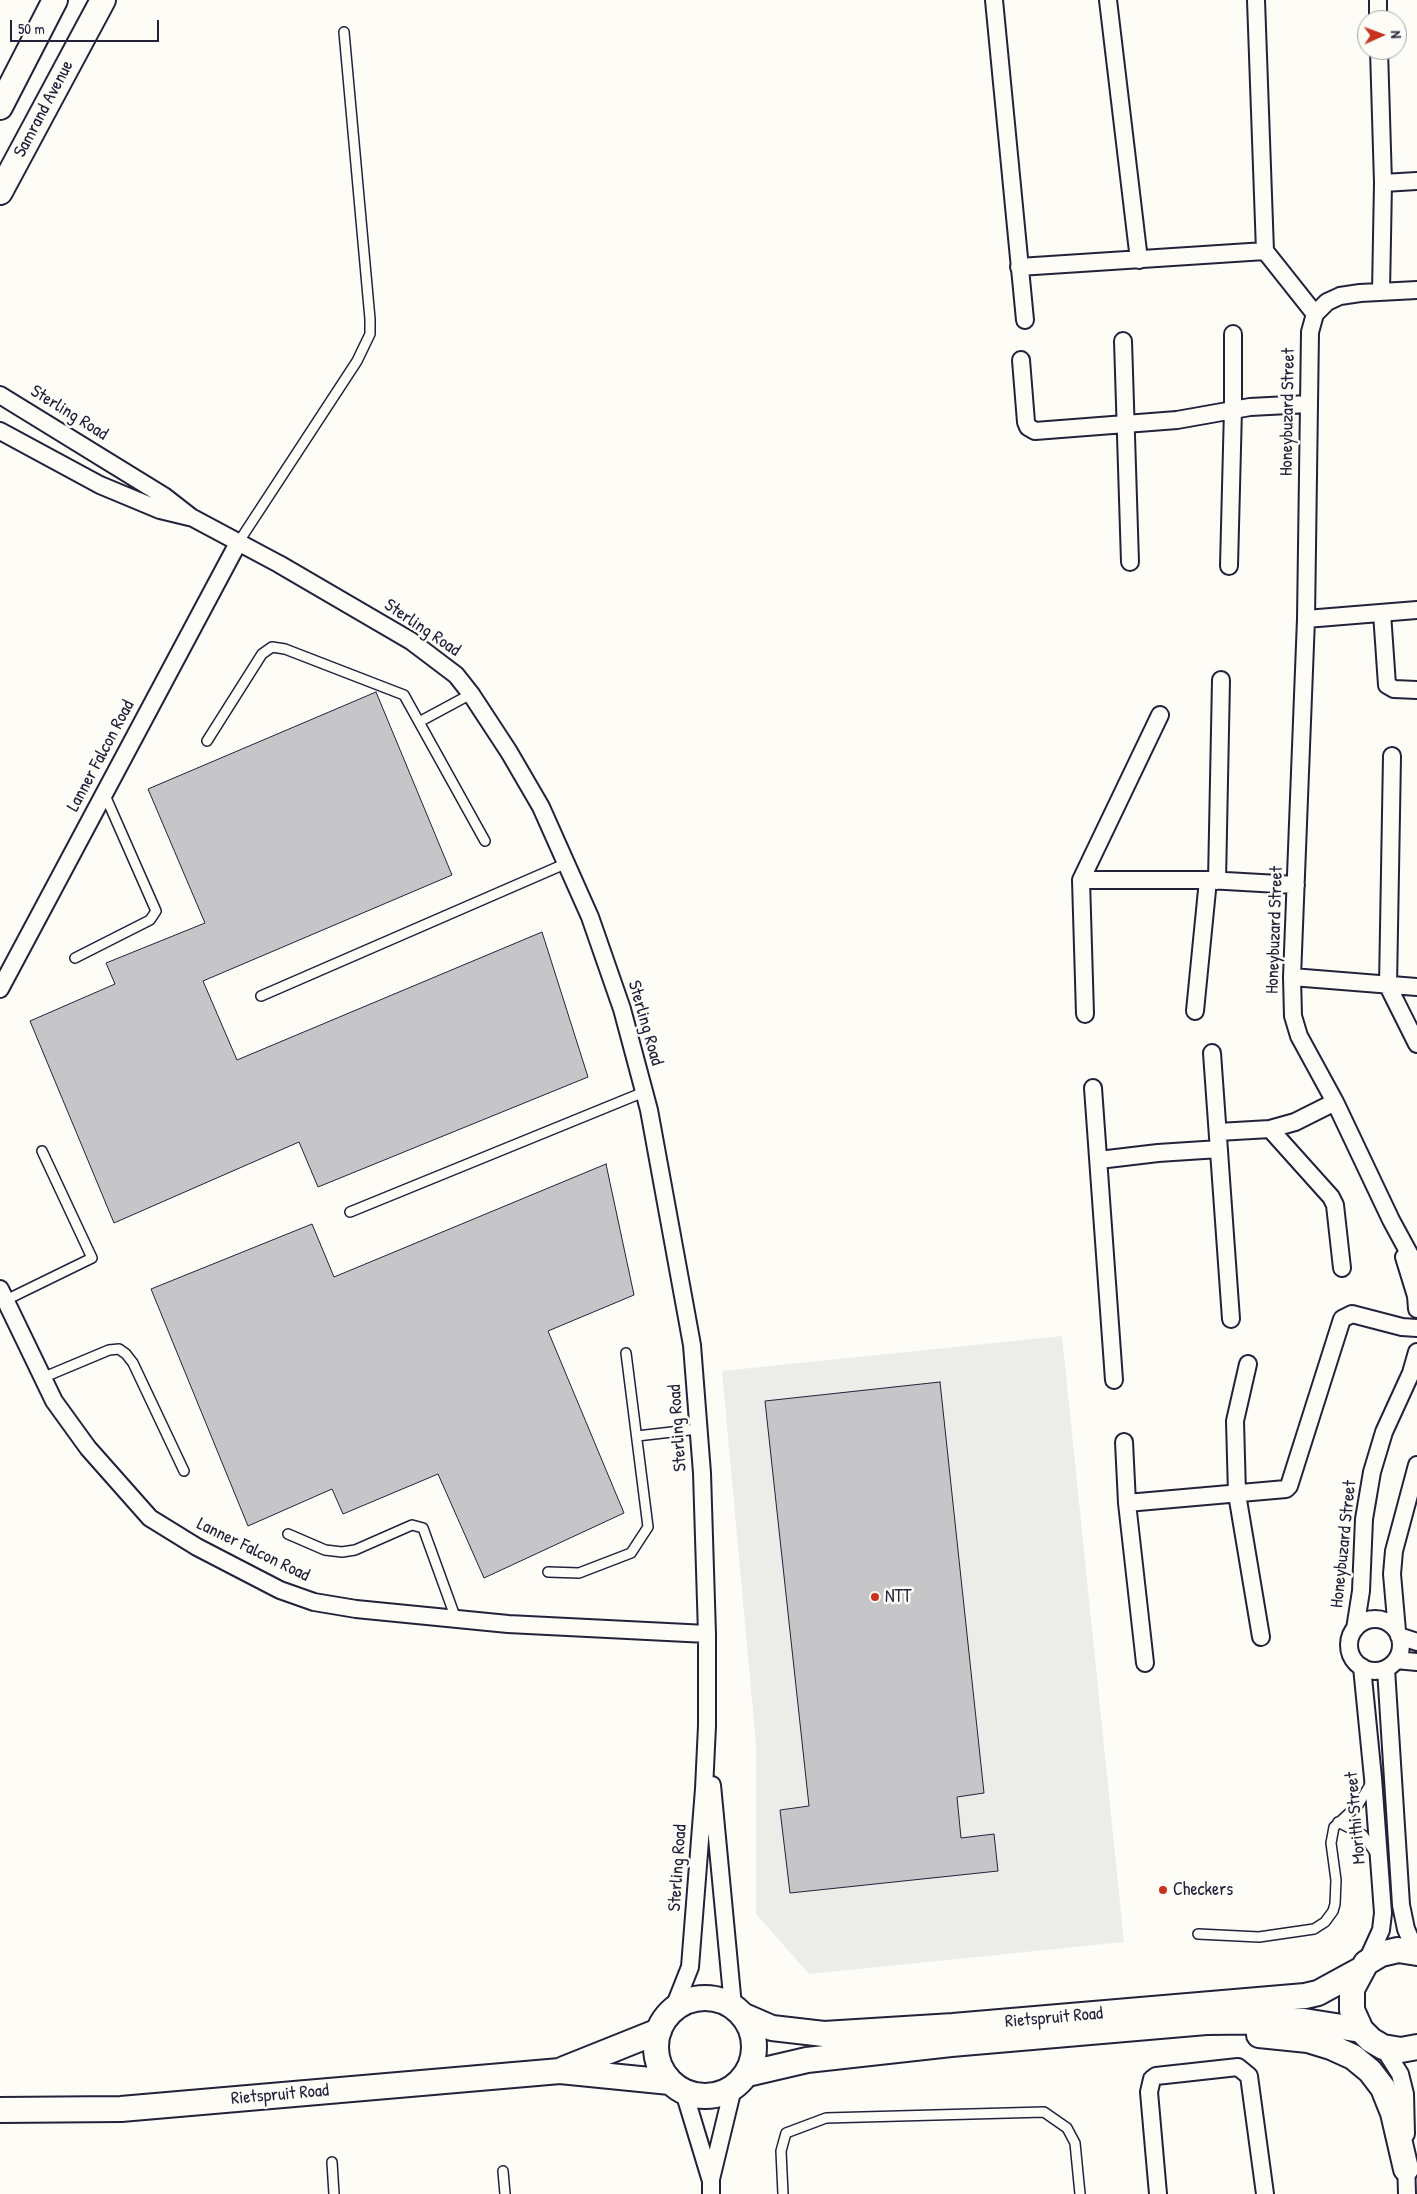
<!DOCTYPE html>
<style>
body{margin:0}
#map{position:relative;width:1417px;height:2194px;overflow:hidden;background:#fdfcf7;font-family:"Patrick Hand",sans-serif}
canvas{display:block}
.north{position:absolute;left:1357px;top:10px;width:50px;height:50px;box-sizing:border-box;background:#fdfcf7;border:1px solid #a5a5ac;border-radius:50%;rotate:88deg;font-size:14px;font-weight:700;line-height:20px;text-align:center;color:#22223b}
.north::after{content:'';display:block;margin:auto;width:18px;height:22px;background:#c8321e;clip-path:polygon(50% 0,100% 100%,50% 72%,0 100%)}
.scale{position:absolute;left:10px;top:20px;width:149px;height:22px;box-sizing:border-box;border:2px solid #22223b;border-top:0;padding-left:6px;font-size:15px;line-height:18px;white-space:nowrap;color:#22223b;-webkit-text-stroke:4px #fdfcf7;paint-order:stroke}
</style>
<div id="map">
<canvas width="1417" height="2194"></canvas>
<div class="north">N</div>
<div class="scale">50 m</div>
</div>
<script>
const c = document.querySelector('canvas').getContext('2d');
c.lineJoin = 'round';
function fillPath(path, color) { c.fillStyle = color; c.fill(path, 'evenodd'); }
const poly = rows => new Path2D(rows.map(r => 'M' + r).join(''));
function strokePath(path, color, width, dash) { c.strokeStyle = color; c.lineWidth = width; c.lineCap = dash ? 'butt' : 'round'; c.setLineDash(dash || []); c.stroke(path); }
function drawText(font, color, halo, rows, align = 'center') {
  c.font = font + ' "Patrick Hand",sans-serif'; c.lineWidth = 5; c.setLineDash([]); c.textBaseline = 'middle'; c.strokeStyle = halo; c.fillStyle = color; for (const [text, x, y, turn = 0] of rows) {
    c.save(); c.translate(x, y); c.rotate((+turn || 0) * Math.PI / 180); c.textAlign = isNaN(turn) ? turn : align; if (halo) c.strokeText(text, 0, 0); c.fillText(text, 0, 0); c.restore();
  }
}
const built = poly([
 [1062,1336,1124,1942,809,1974,756,1914,756,1744,722,1371]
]);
const building = poly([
 [376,692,452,875,203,981,237,1060,542,932,588,1077,318,1187,299,1142,114,1223,30,1021,115,984,106,963,205,923,148,789,376,692],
 [606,1164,634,1295,548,1331,624,1513,484,1578,438,1474,343,1514,332,1489,248,1526,151,1289,312,1224,334,1277,606,1164],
 [940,1382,984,1793,957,1797,961,1838,994,1834,998,1871,790,1893,780,1810,809,1806,765,1401,940,1382]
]);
const lane = poly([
 [238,543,357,361,370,334,370,319,344,32],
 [419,722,471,694],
 [207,741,262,654,272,647,285,649,404,695,485,841],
 [75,958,150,920,156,911,104,793],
 [261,996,567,863],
 [350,1212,644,1092],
 [6,1300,92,1258,42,1151],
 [42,1378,109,1350,119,1349,126,1354,133,1363,184,1471],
 [637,1436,698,1429],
 [288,1534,325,1550,342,1552,355,1550,412,1525,423,1528,456,1619],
 [548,1572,579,1573,631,1553,648,1527,626,1353],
 [1338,1822,1363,1835,1376,1854],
 [1198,1934,1259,1937,1314,1929,1325,1922,1333,1911,1335,1904,1336,1880,1331,1843,1334,1827,1358,1805,1371,1783],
 [332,2162,334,2194],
 [503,2171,505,2194],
 [783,2194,781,2151,786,2133,826,2118,1044,2112,1067,2128,1075,2143,1080,2194]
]);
const street = poly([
 [994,0,1025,320],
 [1108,0,1139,260],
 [1256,0,1265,251],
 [1378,0,1378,20],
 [1379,50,1383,183,1381,292],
 [1383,183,1417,181],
 [1019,267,1265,251,1315,314],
 [1417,290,1360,293,1340,296,1327,302,1315,314,1310,332,1306,619,1292,977,1293,1016,1299,1036,1335,1102,1391,1220,1417,1268],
 [1123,341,1130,562],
 [1021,360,1026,422,1028,427,1035,431,1177,420,1250,407,1308,404],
 [0,395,164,496,191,517,279,564,411,641,456,675,471,694,509,752,541,807,590,917,622,1009,649,1110,692,1345,702,1473,707,1634,707,1726,704,1789,690,1967,673,2010],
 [0,431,100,485,160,510,189,517],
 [1229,566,1233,409,1233,334],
 [1382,613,1387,685,1394,689,1417,690],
 [1306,619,1417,610],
 [1392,756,1388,986,1417,1044],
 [1081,880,1160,715],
 [1217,881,1221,680],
 [1292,977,1417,987],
 [0,989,238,543],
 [1195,1011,1208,880],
 [1085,1014,1081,880,1208,880,1296,885],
 [1212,1053,1231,1319],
 [1093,1088,1114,1380],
 [1270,1129,1331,1197,1335,1205,1342,1268],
 [1218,1132,1270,1129,1295,1122,1335,1102],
 [1099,1160,1158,1153,1219,1149],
 [1404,1257,1416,1296,1417,1309],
 [0,1289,54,1401,88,1448,150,1518,197,1547,280,1590,314,1602,356,1609,508,1624,707,1634],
 [1248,1364,1235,1421,1237,1494,1261,1637],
 [1124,1442,1127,1503,1145,1663],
 [1127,1503,1286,1489,1289,1486,1342,1319,1352,1314,1402,1327,1417,1328],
 '1349 1645a26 26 0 1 1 52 0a26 26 0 1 1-52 0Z',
 [1355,1629,1361,1591,1364,1519,1372,1472,1384,1432,1411,1373,1417,1352],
 [1397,1631,1392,1574,1394,1551,1417,1465],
 [1399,1636,1417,1642],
 [1396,1660,1417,1662],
 [1362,1667,1373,1778,1383,1913,1381,1930,1366,1963],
 [1386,1669,1401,1905,1406,1929,1416,1952],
 [712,1785,733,2006],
 [1383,2047,1400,2074,1405,2094,1406,2134],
 [684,2092,711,2181,711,2194],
 [1406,2159,1407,2194],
 [711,2179,733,2088],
 [1158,2194,1149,2092,1152,2079,1156,2076,1238,2067,1249,2076,1265,2194]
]);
const secondary = poly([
 [0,107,55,0],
 [0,192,103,0],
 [1417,1953,1398,1950,1381,1954,1366,1963,1352,1989,1352,2010,1361,2030,1371,2040,1383,2047,1401,2050,1417,2047],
 '656 2047a49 49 0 1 1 98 0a49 49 0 1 1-98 0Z',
 [742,2015,772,2028,824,2034,953,2026,1305,1996,1318,1993,1362,1969],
 [1259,2035,1308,2040,1331,2047,1353,2057,1370,2071,1383,2088,1393,2113,1406,2169],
 [564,2069,659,2031],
 [747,2074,807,2060,951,2044,1206,2022,1304,2021,1361,2030],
 [0,2110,121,2109,560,2071,670,2082]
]);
const markers = [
 [875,1597,5,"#c8321e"],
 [1163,1890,5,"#c8321e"]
];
const streetNames = [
 ["Samrand Avenue",44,109,-62],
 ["Honeybuzard Street",1288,412,-89],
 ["Sterling Road",69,413,32],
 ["Sterling Road",422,628,34],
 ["Lanner Falcon Road",101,756,-62],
 ["Honeybuzard Street",1275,930,-88],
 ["Sterling Road",645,1023,74],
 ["Sterling Road",678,1428,-94],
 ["Honeybuzard Street",1344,1544,-84],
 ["Lanner Falcon Road",253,1550,26],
 ["Morithi Street",1356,1818,-95],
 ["Sterling Road",678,1868,-86],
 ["Rietspruit Road",1054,2018,-5],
 ["Rietspruit Road",280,2095,-5]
];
const poiNames = [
 ["NTT",885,1597],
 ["Checkers",1173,1890]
];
fillPath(built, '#ecece9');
fillPath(building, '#c6c6c8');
strokePath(building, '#22223b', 1);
strokePath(lane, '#22223b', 12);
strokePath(street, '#22223b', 20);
strokePath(secondary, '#22223b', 28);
strokePath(lane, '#fdfcf7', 9);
strokePath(street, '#fdfcf7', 16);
strokePath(secondary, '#fdfcf7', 24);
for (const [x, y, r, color] of markers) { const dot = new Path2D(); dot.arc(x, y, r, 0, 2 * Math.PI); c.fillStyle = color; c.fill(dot); strokePath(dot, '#fdfcf7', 2); }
drawText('18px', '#22223b', '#fdfcf7', streetNames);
drawText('18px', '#22223b', '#fdfcf7', poiNames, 'left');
</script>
